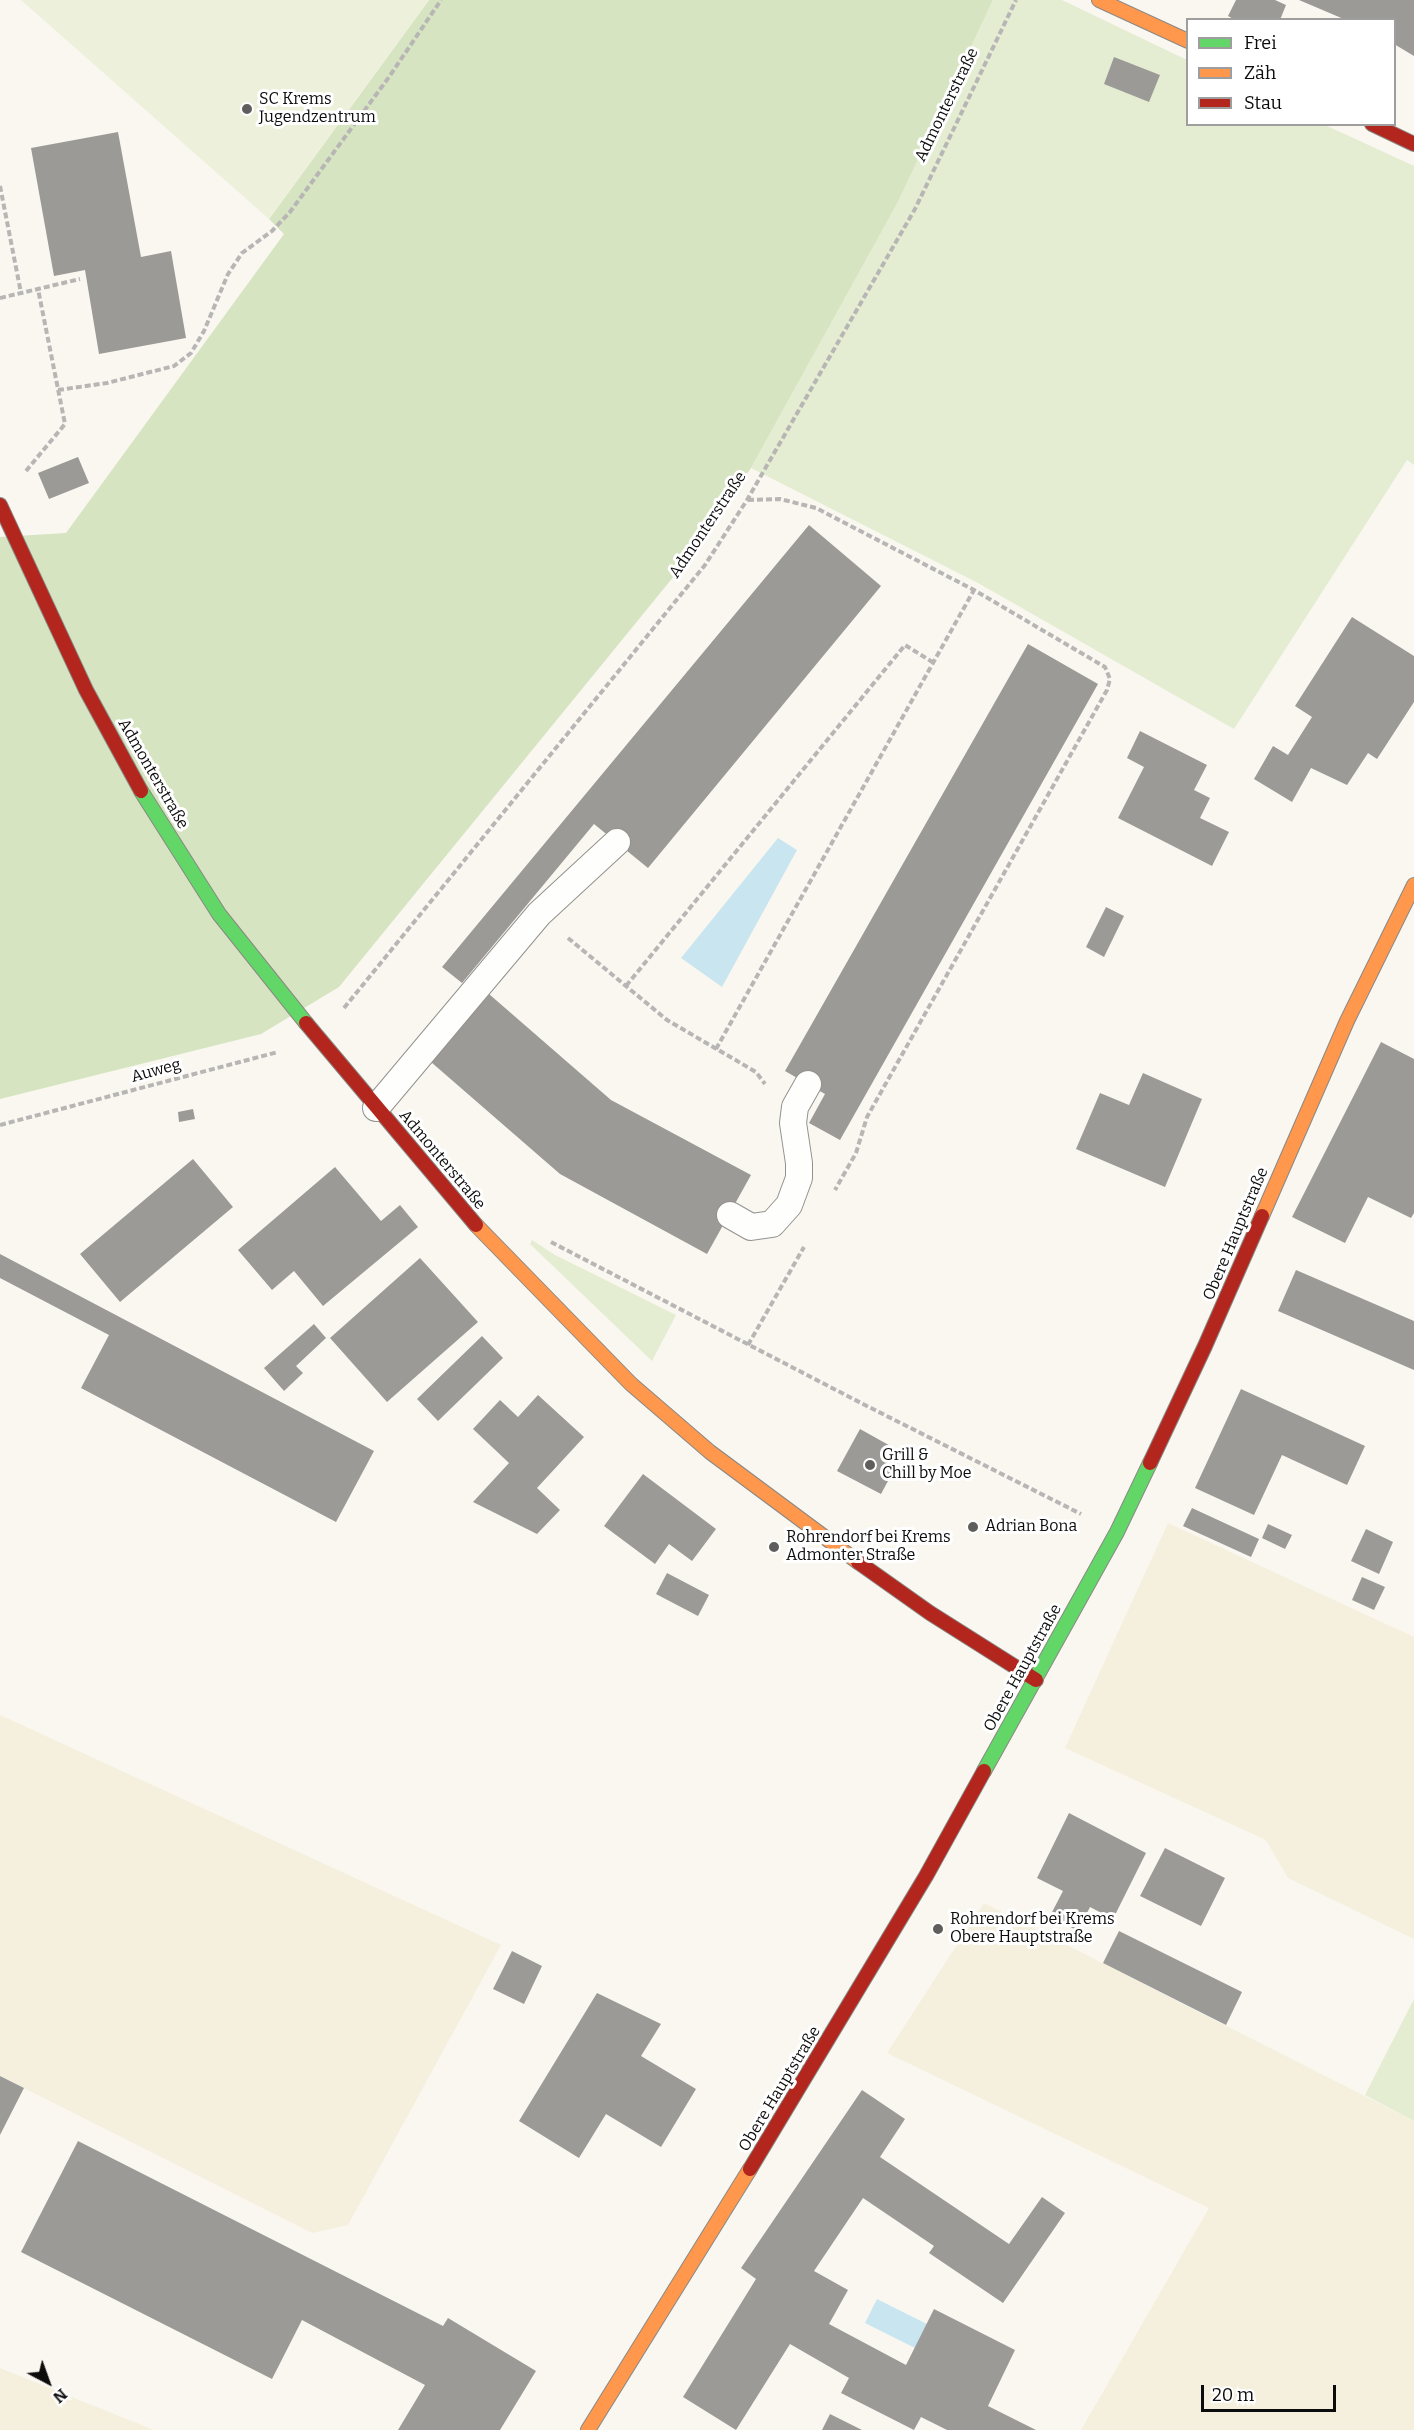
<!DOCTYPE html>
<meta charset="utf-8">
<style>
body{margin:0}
#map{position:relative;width:1414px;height:2430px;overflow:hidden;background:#f9f7f0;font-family:Bitter,serif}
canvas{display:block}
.legend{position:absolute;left:1186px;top:18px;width:210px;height:108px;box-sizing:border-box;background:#fff;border:2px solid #9e9e9e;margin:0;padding:8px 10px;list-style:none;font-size:18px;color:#0c0c0c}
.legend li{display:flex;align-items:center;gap:12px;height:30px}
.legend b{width:30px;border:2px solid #9e9e9e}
.north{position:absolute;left:18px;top:2352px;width:60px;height:60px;-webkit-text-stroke:4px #fff;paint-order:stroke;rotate:139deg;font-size:16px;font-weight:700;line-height:24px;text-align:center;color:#0c0c0c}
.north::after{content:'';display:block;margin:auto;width:21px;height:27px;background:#0c0c0c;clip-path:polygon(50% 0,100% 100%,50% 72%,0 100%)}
.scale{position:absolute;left:1201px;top:2385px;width:135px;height:27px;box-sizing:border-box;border:3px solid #0c0c0c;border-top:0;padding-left:8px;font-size:18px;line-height:21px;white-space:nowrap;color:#0c0c0c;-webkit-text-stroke:4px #fff;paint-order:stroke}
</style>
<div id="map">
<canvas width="1414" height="2430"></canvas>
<ul class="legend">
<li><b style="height:8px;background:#63d668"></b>Frei</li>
<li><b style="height:8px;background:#ff974d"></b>Zäh</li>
<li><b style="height:8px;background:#b3261e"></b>Stau</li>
</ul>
<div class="north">N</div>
<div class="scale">20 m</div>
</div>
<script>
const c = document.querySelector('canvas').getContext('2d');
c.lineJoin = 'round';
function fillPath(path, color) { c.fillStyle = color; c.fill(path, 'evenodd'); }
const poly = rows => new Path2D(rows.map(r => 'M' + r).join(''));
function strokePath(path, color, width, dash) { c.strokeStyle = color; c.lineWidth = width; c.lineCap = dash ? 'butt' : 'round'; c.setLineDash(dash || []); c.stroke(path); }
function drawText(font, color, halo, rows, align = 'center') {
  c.font = font + ' Bitter,serif'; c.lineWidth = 6; c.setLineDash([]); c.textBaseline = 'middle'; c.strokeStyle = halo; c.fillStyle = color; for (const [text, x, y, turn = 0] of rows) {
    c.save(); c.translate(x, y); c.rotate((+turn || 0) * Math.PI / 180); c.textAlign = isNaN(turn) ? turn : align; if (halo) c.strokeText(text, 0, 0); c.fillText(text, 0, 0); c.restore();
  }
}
const farmland = poly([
 [1168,1523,1414,1637,1414,1939,1288,1878,1266,1840,1065,1748],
 [0,1715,501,1945,348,2225,312,2233,0,2076],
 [984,1903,1414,2121,1414,2430,1081,2430,1209,2208,887,2053],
 [0,2368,154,2430,0,2430]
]);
const green = poly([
 [993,0,1062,0,1187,60,1188,124,1325,125,1414,166,1414,465,1407,460,1234,729,978,583,751,468,898,202],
 [532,1240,555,1255,676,1315,652,1361,530,1244],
 [1414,1999,1414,2121,1365,2095]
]);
const forest = poly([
 [429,0,993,0,898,202,751,468,692,554,339,987,261,1034,0,1099,0,537,66,533,284,234,269,219]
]);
const pitch = poly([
 [21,0,429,0,269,219]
]);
const water = poly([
 [778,838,797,850,722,987,681,958],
 [877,2299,927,2324,915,2348,865,2323]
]);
const building = poly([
 [1236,0,1275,0,1286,5,1280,20,1235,20,1228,16],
 [1299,0,1414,0,1414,56,1394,44,1394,20,1346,20],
 [1114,57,1160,75,1149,102,1104,84],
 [118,132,141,257,171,251,186,338,99,354,85,270,54,276,31,148],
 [78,457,89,483,49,499,38,473],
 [809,525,881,586,648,868,594,824,462,983,442,967],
 [1352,617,1414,656,1414,702,1377,759,1368,753,1347,785,1311,768,1292,802,1254,779,1273,746,1288,755,1312,717,1295,706],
 [1028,644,1098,684,840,1140,809,1123,825,1094,785,1071],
 [1140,731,1207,765,1194,790,1210,798,1200,818,1229,832,1212,866,1118,818,1144,767,1127,758],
 [1106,907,1124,916,1104,957,1086,947],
 [489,994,611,1100,751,1175,707,1254,560,1174,431,1062],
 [1381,1042,1414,1059,1414,1213,1411,1218,1368,1197,1345,1243,1292,1217],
 [1143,1073,1202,1099,1165,1187,1076,1149,1100,1093,1129,1105],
 [193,1109,195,1119,179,1122,178,1112],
 [193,1159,233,1207,120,1302,80,1254],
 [335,1167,381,1221,400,1205,418,1227,323,1306,294,1271,272,1290,238,1250],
 [0,1254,374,1451,336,1522,81,1388,109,1335,0,1278],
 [420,1258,478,1322,387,1402,330,1338],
 [1296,1270,1414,1321,1414,1370,1278,1311],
 [314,1324,326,1338,296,1366,303,1373,284,1391,264,1368],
 [482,1336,503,1358,438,1421,417,1399],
 [1241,1389,1365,1446,1347,1485,1282,1455,1254,1515,1195,1488],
 [538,1395,584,1437,537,1488,560,1510,537,1534,473,1502,509,1463,473,1429,500,1400,518,1417],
 [860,1429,903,1453,881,1494,837,1471],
 [643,1474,716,1529,692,1561,669,1544,655,1564,604,1526],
 [1192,1508,1259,1539,1251,1557,1183,1526],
 [1268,1524,1292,1535,1285,1549,1262,1538],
 [1366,1529,1393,1542,1379,1574,1351,1561],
 [667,1573,709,1595,698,1616,656,1594],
 [1362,1577,1385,1587,1374,1610,1352,1600],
 [1069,1813,1146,1853,1113,1919,1090,1907,1078,1931,1050,1916,1063,1891,1037,1878],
 [1165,1848,1225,1878,1201,1926,1140,1896],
 [1119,1931,1242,1992,1226,2025,1103,1963],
 [512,1951,542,1966,524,2004,493,1989],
 [597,1993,661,2024,641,2056,696,2089,661,2147,606,2114,579,2158,519,2121],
 [0,2076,24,2088,0,2135],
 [862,2090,905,2119,880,2157,1009,2244,1042,2197,1065,2213,1003,2303,929,2253,934,2246,863,2198,814,2271,848,2290,829,2324,906,2365,934,2309,1015,2350,988,2406,1036,2430,947,2430,921,2417,914,2430,841,2393,849,2378,790,2344,736,2430,683,2397,756,2279,741,2268],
 [78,2141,443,2326,448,2318,536,2371,500,2430,398,2430,425,2385,302,2320,272,2379,21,2252],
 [830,2414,862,2430,822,2430]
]);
const path = poly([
 [0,186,21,293],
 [0,298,80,279],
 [58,390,107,383,174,366,191,353,204,331,228,274,242,253,272,231,290,212,389,77,441,0],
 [26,471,65,424,38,289],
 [748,500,780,499,816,508,974,590,1105,667,1110,679,1107,690,867,1117,856,1153,835,1190],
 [568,938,667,1020,756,1072,765,1084],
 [626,986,905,645,934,663],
 [344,1008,705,565,747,500,915,209,1016,0],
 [716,1049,974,590],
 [0,1125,278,1052],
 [551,1242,861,1403,1081,1514],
 [748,1345,804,1247]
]);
const lane = poly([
 [376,1108,539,914,617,842],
 [730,1215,751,1227,772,1224,789,1205,799,1178,799,1163,793,1123,795,1107,808,1084]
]);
const fast = poly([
 [141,791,219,914,306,1023],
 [984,1771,1117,1532,1150,1463]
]);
const slow = poly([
 [1099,0,1188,41],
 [1262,1216,1347,1021,1414,885],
 [476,1225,631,1384,710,1452,858,1562],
 [588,2430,750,2169]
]);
const jam = poly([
 [1372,124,1414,144],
 [0,505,86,690,141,791],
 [306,1023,476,1225],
 [1150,1463,1205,1346,1262,1216],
 [858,1562,930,1613,1036,1680],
 [750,2169,926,1876,984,1771]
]);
const markers = [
 [247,109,6,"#5f5e5c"],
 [870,1465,6,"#5f5e5c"],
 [973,1527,6,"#5f5e5c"],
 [774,1547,6,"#5f5e5c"],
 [938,1929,6,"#5f5e5c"]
];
const poiNames = [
 ["SC Krems",259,100],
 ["Jugendzentrum",259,118],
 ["Grill &",882,1456],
 ["Chill by Moe",882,1474],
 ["Adrian Bona",985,1527],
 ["Rohrendorf bei Krems",786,1538],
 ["Admonter Straße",786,1556],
 ["Rohrendorf bei Krems",950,1920],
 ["Obere Hauptstraße",950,1938]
];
const streetNames = [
 ["Admonterstraße",947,105,-64],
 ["Admonterstraße",708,525,-56],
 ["Admonterstraße",153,774,60],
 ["Auweg",156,1071,-15],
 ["Admonterstraße",442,1160,50],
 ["Obere Hauptstraße",1236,1234,-67],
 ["Obere Hauptstraße",1023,1668,-61],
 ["Obere Hauptstraße",780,2089,-59]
];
fillPath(farmland, '#f5f0dd');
fillPath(green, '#e4edd2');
fillPath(forest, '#d6e4c1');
fillPath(pitch, '#edf1db');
fillPath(water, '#c9e6f0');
fillPath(building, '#9c9a96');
strokePath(lane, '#93928f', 28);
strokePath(fast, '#898885', 16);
strokePath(slow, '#898885', 16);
strokePath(jam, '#898885', 16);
strokePath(path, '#b7b6b5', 4, [6, 3]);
strokePath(lane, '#fefefd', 26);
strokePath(fast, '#63d668', 14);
strokePath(slow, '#ff974d', 14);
strokePath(jam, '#b3261e', 14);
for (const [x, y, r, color] of markers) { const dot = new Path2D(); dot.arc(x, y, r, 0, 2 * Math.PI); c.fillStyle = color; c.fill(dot); strokePath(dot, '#fff', 2); }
drawText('16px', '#0c0c0c', '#fff', poiNames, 'left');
drawText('16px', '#0c0c0c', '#fff', streetNames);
</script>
